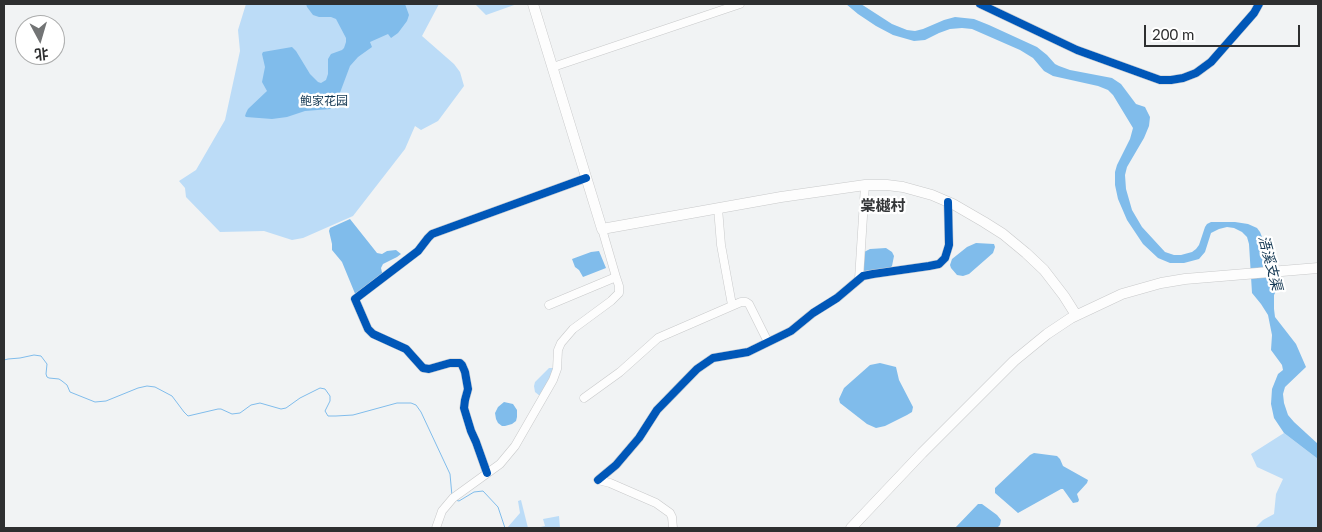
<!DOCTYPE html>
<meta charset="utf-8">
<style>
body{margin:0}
#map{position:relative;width:1322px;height:532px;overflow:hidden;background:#f1f3f4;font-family:Lato,"Noto Sans SC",sans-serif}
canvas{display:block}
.frame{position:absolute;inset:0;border:5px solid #2e2f30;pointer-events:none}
.north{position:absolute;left:15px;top:15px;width:50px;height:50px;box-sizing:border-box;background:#fff;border:1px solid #abacac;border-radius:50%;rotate:174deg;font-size:14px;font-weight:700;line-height:20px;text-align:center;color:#2e2f30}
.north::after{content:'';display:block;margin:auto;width:18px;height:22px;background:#727475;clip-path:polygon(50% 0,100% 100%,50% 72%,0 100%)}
.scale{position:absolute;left:1144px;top:25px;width:156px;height:22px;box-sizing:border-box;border:2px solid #2e2f30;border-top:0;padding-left:6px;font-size:15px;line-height:18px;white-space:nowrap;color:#2e2f30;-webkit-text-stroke:4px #fff;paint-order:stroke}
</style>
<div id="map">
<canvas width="1322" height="532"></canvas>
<div class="frame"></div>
<div class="north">北</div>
<div class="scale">200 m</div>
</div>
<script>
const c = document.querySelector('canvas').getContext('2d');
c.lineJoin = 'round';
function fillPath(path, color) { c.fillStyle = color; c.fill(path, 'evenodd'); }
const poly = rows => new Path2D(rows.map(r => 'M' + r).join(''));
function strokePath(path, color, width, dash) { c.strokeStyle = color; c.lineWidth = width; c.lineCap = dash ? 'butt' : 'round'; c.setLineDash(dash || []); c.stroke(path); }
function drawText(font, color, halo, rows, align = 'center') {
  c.font = font + ' Lato,"Noto Sans SC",sans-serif'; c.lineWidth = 4.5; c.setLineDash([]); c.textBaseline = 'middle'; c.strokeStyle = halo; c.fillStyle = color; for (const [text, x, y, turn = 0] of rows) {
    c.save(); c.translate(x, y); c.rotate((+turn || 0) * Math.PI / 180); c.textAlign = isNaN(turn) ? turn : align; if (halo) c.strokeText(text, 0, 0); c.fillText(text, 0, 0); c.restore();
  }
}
const green = poly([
 [246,4,439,4,422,36,454,64,460,72,464,86,438,121,421,130,415,126,405,149,353,216,303,238,292,240,264,231,220,232,186,197,185,188,179,181,196,170,225,120,240,51,238,30],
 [475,4,517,4,486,15],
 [549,368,554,368,551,377,540,396,535,392,534,386,535,382],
 [1284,433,1318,459,1318,528,1255,528,1263,520,1274,514,1276,494,1283,479,1257,467,1251,454],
 [521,500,528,528,507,528,520,513,518,501],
 [559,516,560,528,536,528,545,526,543,519]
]);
const water = poly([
 [306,4,405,4,409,15,407,21,398,33,391,38,388,34,370,42,372,47,358,57,350,66,335,106,330,109,305,111,287,117,272,119,246,117,245,116,246,113,248,109,267,91,262,82,265,67,262,54,263,52,292,47,296,51,310,74,318,82,321,83,326,80,328,74,328,59,331,54,342,50,344,48,346,42,346,38,336,19,331,17,319,17,313,15,307,7],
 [846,4,861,4,892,24,907,30,915,31,923,29,944,20,955,17,974,19,989,25,1037,47,1047,55,1055,64,1059,66,1070,70,1112,78,1121,84,1136,104,1145,107,1150,117,1149,126,1144,138,1127,167,1125,175,1126,189,1132,210,1142,227,1165,252,1174,255,1181,255,1192,252,1196,249,1199,245,1205,227,1207,224,1211,222,1235,222,1248,224,1257,228,1260,232,1270,257,1277,289,1274,295,1274,309,1275,317,1296,344,1306,367,1285,387,1283,394,1284,403,1288,415,1294,422,1318,444,1318,459,1284,433,1274,418,1271,404,1272,389,1278,374,1283,370,1282,365,1271,350,1272,335,1268,315,1261,304,1252,293,1249,244,1247,237,1242,232,1234,228,1227,227,1219,229,1211,233,1205,252,1199,259,1184,263,1170,263,1158,258,1143,244,1127,220,1118,199,1115,185,1115,172,1117,165,1130,139,1133,128,1113,95,1108,90,1098,86,1053,76,1044,71,1033,58,1020,50,972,29,962,28,950,29,939,33,925,40,914,41,893,35,876,26,858,14],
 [350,219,377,253,382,254,387,251,396,250,401,254,397,257,383,264,381,268,383,277,356,296,342,262,332,250,332,244,329,231,330,228],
 [976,243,994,244,995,247,993,253,969,274,963,276,957,275,951,268,950,265,952,259,967,247],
 [886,248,892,252,894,256,892,266,890,268,865,271,862,270,864,252,870,249],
 [599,251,606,268,583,277,579,270,575,267,572,259,591,252],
 [880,363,896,367,899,380,913,407,912,412,907,415,885,426,876,428,867,424,840,403,839,399,844,388,870,365],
 [504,402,513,404,517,410,517,417,516,421,512,424,505,426,502,426,498,423,496,419,495,413,498,407],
 [1034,453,1057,456,1060,459,1063,466,1088,480,1087,483,1077,494,1079,500,1078,502,1073,503,1063,489,1061,489,1018,513,995,493,995,488,1030,455],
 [978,504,982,504,997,515,1001,520,1000,525,997,528,955,528]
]);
const stream = poly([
 [4,360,8,359,20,358,34,355,41,356,47,364,46,374,47,377,49,378,59,379,62,381,67,385,70,392,95,402,106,401,138,388,147,386,155,387,172,396,184,412,188,416,218,409,221,409,232,414,240,413,251,405,260,403,281,409,286,408,300,398,320,388,325,389,330,396,330,401,325,411,328,416,336,416,353,415,397,403,411,403,416,405,421,412,450,474,452,496],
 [455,500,459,501,474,492,483,491,498,507,505,528]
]);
const minor = poly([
 [980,4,1077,50,1160,80,1171,80,1183,78,1196,73,1211,62,1254,13,1259,4],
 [553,67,740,4],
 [718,208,721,245,732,305],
 [859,279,865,185],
 [549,305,616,277,602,229],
 [584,398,620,372,658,338,741,302,746,302,749,304,768,342],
 [487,473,476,442,471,431,464,408,465,400,468,389,465,372,462,365,460,363,450,363,429,369,423,368,406,349,373,334,368,329,355,299,418,251,428,238,432,234,586,178],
 [598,480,616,465,639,438,657,410,697,369,713,358,748,352,791,331,813,313,837,298,863,276,873,274,929,266,939,264,945,258,949,245,948,202],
 [598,480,610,483,656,503,670,513,672,517,673,528],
 [436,528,442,511,453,498,500,464,515,446,553,380,557,369,558,350,561,343,573,329,611,301,619,293,619,286,616,277]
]);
const major = poly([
 [533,4,602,229,781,197,865,185,887,185,903,187,932,195,953,204,984,222,1003,234,1026,253,1044,270,1064,296,1076,315],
 [851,528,922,453,1014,361,1047,334,1071,318,1122,294,1161,283,1185,279,1318,268]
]);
const cycleway = poly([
 [980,4,1077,50,1160,80,1171,80,1183,78,1196,73,1211,62,1254,13,1259,4],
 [487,473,476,442,471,431,464,408,465,400,468,389,465,372,462,365,460,363,450,363,429,369,423,368,406,349,373,334,368,329,355,299,418,251,428,238,432,234,586,178],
 [598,480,616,465,639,438,657,410,697,369,713,358,748,352,791,331,813,313,837,298,863,276,873,274,929,266,939,264,945,258,949,245,948,202]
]);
const parkNames = [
 ["鲍家花园",324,101]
];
const waterNames = [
 ["浯溪支渠",1270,263,75]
];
const quarterNames = [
 ["棠樾村",883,206]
];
fillPath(green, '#bcdcf7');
fillPath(water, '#80bceb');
strokePath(stream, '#80bceb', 1);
strokePath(minor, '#c8c9ca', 9);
strokePath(major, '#c8c9ca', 11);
strokePath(minor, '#fdfdfd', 8);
strokePath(major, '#fdfdfd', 10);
strokePath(cycleway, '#0057b8', 8);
drawText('12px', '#143853', '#fff', parkNames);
drawText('italic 14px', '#153954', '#fff', waterNames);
drawText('bold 15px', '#333537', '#fff', quarterNames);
</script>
